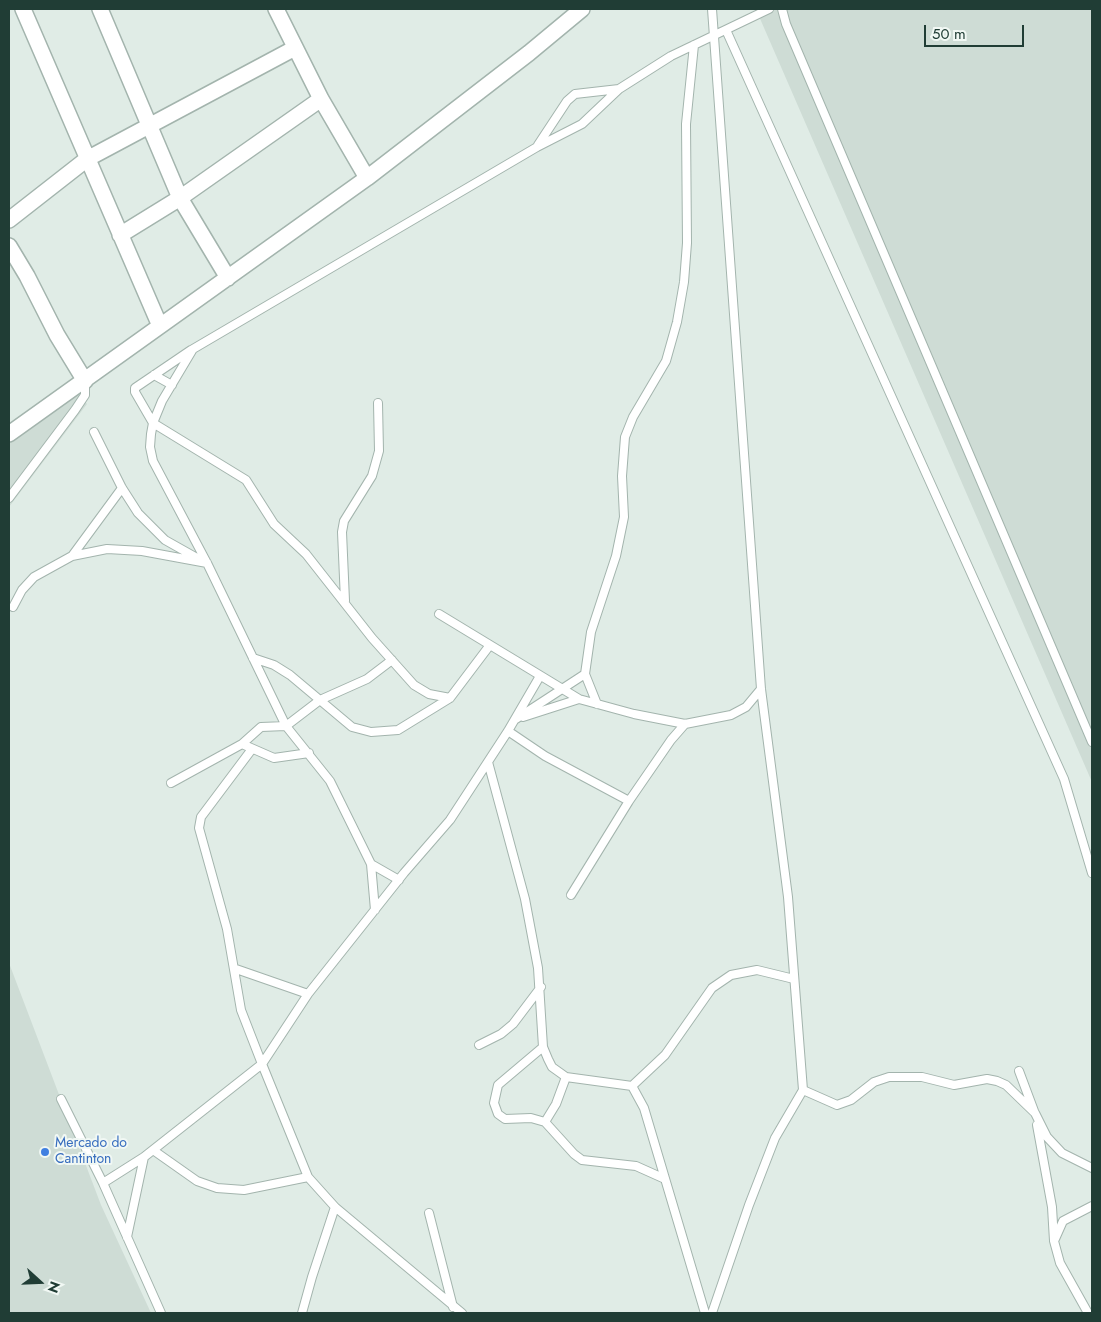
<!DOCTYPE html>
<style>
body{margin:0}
#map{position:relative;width:1101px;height:1322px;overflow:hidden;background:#e0ece6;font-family:Jost,sans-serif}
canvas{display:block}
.frame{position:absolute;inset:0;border:10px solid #203d35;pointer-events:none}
.north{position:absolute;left:15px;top:1257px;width:50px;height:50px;-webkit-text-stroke:4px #f1f8f4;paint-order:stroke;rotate:110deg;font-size:14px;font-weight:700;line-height:20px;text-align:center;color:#203d35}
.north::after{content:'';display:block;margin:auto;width:18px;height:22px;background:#203d35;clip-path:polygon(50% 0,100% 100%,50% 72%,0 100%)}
.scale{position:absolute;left:924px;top:25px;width:100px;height:22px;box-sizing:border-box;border:2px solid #203d35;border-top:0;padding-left:6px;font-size:15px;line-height:18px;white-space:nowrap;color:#203d35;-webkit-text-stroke:4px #f1f8f4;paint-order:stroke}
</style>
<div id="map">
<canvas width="1101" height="1322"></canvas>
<div class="frame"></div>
<div class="north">N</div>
<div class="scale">50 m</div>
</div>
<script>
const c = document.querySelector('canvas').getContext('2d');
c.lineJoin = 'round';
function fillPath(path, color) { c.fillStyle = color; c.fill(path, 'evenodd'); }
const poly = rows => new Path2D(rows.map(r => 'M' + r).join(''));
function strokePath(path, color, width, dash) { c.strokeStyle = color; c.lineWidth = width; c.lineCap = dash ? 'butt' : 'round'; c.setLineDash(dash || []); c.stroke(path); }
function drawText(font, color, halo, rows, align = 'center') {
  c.font = font + ' Jost,sans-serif'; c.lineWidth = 4; c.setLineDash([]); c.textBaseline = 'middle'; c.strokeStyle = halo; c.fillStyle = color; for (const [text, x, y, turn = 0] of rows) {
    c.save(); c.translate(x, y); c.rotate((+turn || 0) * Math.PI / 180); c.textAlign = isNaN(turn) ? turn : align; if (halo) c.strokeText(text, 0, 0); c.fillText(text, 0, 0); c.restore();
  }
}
const built = poly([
 [756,9,1092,9,1092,782,758,14],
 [73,388,87,404,9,507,9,435],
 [9,963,101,1205,151,1313,9,1313]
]);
const lane = poly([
 [712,9,761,689,788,897,803,1090,775,1138,749,1205,712,1313],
 [782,9,786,24,1092,742],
 [726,30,1064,779,1092,873],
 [538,145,567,101,575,94,619,89],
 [191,350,135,388,135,392,153,423,246,480,274,524,306,554,372,638,414,685,429,694,450,698],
 [154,375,172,385],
 [94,432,122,488,138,513,165,540,197,558],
 [9,498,75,410,85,395,85,381],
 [72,556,122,488],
 [345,601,342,532,344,521,372,476,379,451,378,403],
 [13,607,22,590,34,577,72,556,107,549,142,551,207,563],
 [439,614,579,699,634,714,685,724,731,715,746,707,761,689],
 [253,658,274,665,290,675,352,727,371,732,398,730,450,698,490,645],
 [597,704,585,674,591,632,616,556,624,517,622,476,625,437,633,417,666,361,677,322,684,282,687,243,686,124,694,45],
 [523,717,579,699],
 [516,719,585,674],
 [508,731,545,756,629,801],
 [242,744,261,727,286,726,320,700,367,679,392,660],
 [488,762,525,899,538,968,543,1047,548,1059,552,1067,566,1077,632,1086,644,1108,705,1313],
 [171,783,242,744,274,758,309,753],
 [371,864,399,880],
 [571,895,629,801,671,740,685,724],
 [375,910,371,864,330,781,286,726,207,563,153,461,150,447,151,434,153,423,162,401,193,349,537,147,582,124,619,89,671,56,769,9],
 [236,969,308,994],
 [479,1045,501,1034,513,1024,541,987],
 [543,1047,498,1085,494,1103,498,1114,505,1119,531,1118,545,1122,574,1154,582,1160,636,1166,665,1179],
 [1019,1071,1034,1111],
 [632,1086,665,1055,712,988,731,975,757,970,794,979],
 [803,1090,837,1105,851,1100,874,1082,889,1077,922,1077,954,1085,987,1079,997,1081,1006,1085,1035,1113,1047,1137,1062,1153,1092,1168],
 [61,1099,103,1183],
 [545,1122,556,1104,566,1077],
 [1037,1125,1052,1207,1054,1241,1060,1263,1088,1313],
 [153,1150,197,1181,217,1188,244,1190,308,1177],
 [429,1213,453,1307],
 [127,1237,144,1157],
 [1055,1239,1063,1221,1092,1206],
 [161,1313,103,1183,144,1157,262,1064,241,1010,227,929,199,828,201,817,252,749],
 [302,1313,312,1277,335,1207],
 [462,1313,335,1207,308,1177,262,1064,308,994,404,873,450,820,508,731,540,676]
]);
const street = poly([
 [23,9,160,326],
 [100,9,180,198,228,278],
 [276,9,321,99,367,178],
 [9,220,87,159,295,48],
 [120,235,180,198,321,99],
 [9,246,27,276,57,335,85,381],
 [9,434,367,178,529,53,582,9]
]);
const markers = [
 [45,1152,5,"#3f7fe0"]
];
const shopNames = [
 ["Mercado do",55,1144],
 ["Cantinton",55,1160]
];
fillPath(built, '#cedcd5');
strokePath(lane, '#a3b4ad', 10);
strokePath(street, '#a3b4ad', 18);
strokePath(lane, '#fff', 8);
strokePath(street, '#fff', 15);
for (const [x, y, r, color] of markers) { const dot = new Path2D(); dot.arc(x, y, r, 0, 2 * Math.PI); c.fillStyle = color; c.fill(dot); strokePath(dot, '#f1f8f4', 2); }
drawText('14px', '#366cbe', '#f1f8f4', shopNames, 'left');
</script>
